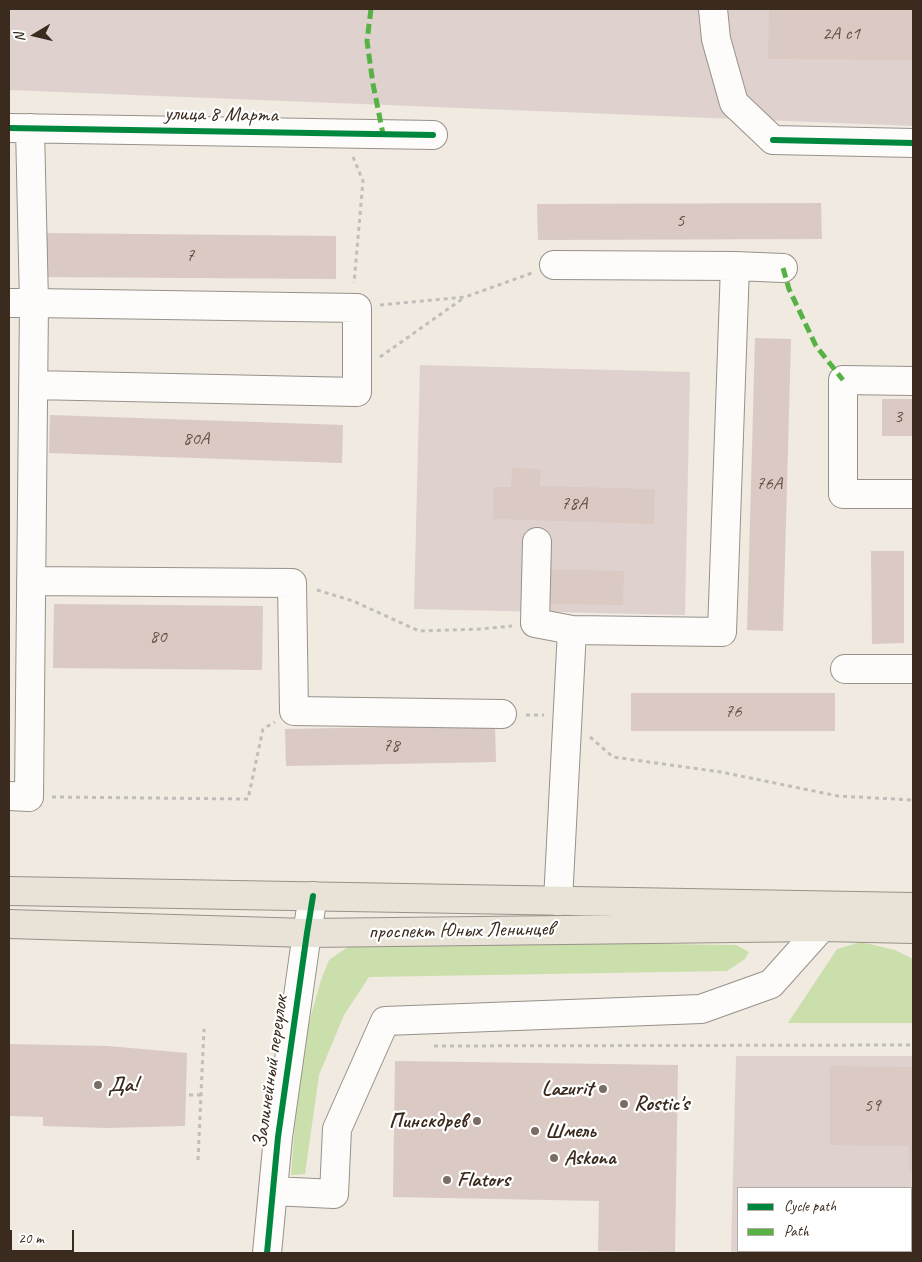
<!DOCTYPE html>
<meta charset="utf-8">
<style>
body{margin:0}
#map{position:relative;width:922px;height:1262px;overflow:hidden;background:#f0eae0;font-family:Caveat,sans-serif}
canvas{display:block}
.frame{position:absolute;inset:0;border:10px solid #3b2a1e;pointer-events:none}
.legend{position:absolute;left:737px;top:1187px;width:175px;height:65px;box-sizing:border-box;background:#fff;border:1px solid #b1aaa5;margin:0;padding:6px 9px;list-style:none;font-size:15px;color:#3b2a1e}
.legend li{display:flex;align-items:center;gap:10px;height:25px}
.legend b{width:25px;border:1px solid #b1aaa5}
.north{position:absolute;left:10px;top:10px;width:50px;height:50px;-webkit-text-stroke:4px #fff;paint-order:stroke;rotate:261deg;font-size:14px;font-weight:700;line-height:20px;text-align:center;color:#3b2a1e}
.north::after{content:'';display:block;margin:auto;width:18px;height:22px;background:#3b2a1e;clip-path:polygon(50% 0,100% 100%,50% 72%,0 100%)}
.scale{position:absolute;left:10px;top:1230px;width:64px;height:22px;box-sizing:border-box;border:2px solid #3b2a1e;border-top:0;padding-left:6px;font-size:15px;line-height:18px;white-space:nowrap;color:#3b2a1e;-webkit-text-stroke:4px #fff;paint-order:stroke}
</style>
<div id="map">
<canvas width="922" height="1262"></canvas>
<div class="frame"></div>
<ul class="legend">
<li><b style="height:6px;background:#00873e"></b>Cycle path</li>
<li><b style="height:6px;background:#57b245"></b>Path</li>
</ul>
<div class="north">N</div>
<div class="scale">20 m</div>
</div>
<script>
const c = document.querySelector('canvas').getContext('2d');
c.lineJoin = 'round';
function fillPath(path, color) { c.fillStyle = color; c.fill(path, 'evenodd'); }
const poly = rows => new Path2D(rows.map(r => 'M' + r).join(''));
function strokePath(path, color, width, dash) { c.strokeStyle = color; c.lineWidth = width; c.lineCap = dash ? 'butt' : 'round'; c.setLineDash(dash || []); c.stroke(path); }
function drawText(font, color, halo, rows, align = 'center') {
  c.font = font + ' Caveat,sans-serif'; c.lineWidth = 4.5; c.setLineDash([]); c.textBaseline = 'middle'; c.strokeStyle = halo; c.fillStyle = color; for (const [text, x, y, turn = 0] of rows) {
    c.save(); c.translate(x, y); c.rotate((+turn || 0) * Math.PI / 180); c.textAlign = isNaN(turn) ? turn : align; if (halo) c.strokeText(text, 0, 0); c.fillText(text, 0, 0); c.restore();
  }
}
const industrial = poly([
 [9,9,913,9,913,126,9,90],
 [420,365,690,372,685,615,414,609],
 [736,1056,913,1056,913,1253,731,1253],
 [738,1188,911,1188,911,1251,738,1251]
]);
const green = poly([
 [358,940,736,945,749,952,745,959,727,971,369,977,344,1015,319,1075,305,1174,291,1175,300,1054,321,980,329,960],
 [861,942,895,950,913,959,913,1023,788,1023,837,949]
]);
const building = poly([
 [769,9,913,9,913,60,768,59],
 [821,203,822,239,538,240,537,204],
 [44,233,336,236,336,279,43,277],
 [755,338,791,339,783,631,747,630],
 [882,399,913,399,913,436,882,436],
 [50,415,343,425,342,463,49,453],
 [512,468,541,469,540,486,655,489,654,524,493,519,494,487,511,487],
 [871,551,904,551,904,643,872,644],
 [545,569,624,571,623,605,545,604],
 [54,604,263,606,262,670,53,668],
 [631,693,835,693,835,731,631,731],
 [495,725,496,762,286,766,285,729],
 [9,1044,108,1046,187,1053,185,1126,106,1128,43,1126,43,1117,9,1116],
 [395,1061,678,1065,675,1252,598,1251,599,1201,393,1197],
 [830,1066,913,1067,913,1171,909,1171,909,1146,830,1145]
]);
const path = poly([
 [353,157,363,181,354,283],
 [380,305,465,297,532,273],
 [380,357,465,297],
 [317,590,353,601,419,631,481,629,512,626],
 [526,715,544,715],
 [590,737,613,757,721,772,838,796,913,800],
 [52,797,248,799,263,729,275,722],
 [434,1046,913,1045],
 [189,1095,201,1095],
 [198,1160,204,1029]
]);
const minor = poly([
 [713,9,716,39,734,103,773,140,913,143],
 [9,128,433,135],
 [554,265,735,266,722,632,572,630,558,901],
 [735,266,783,268],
 [9,303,34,303,30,128],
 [913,381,843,380,843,494,913,494],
 [537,542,535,623,572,630],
 [31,581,292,583,294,711,502,714],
 [845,669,913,669],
 [9,796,29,797,34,303,357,308,357,392,33,385],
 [273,1191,334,1194,337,1129,385,1021,701,1009,771,984,822,927],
 [267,1253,278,1137,307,933,313,896]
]);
const major = poly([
 [9,891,913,907],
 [9,924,307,933,822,927,913,929]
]);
const quiet = poly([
 [371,9,367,41,373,84,383,134],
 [783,268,789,289,816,346,843,380]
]);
const cycleway = poly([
 [9,128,433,135],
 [773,140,913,143],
 [267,1253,278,1137,307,933,313,896]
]);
const markers = [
 [98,1085,5,"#7a6d62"],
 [603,1089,5,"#7a6d62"],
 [624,1104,5,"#7a6d62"],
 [477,1121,5,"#7a6d62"],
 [535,1131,5,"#7a6d62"],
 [554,1158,5,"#7a6d62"],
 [447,1180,5,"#7a6d62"]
];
const numberNames = [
 ["2А с1",841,34],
 ["5",680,221],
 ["7",190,256],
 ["3",898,417],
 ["80А",196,439],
 ["76А",769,484],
 ["78А",574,504],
 ["80",158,637],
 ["76",733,712],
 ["78",391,746],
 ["59",872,1106]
];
const streetNames = [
 ["улица 8 Марта",221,115,1],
 ["проспект Юных Ленинцев",461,931,-1],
 ["Залинейный переулок",271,1072,-82]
];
const poiNames = [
 ["Да!",108,1085],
 ["Lazurit",593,1089,"right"],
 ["Rostic's",634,1104],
 ["Пинскдрев",467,1121,"right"],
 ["Шмель",545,1131],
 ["Askona",564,1158],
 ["Flators",457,1180]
];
fillPath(industrial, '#dfd2ce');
fillPath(green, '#cbdfac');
fillPath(building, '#dacac3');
strokePath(minor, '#97918a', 30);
strokePath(major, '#97918a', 30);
strokePath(path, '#c0bebb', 3, [4, 4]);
strokePath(minor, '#fdfcfa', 28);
strokePath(major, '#e8e2d7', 28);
strokePath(quiet, '#57b245', 5, [10, 5]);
strokePath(cycleway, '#00873e', 6);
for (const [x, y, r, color] of markers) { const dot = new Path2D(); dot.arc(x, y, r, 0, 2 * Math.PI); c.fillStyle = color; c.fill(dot); strokePath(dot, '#fff', 2); }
drawText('19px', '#635247', null, numberNames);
drawText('21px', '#3b2a1e', '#fff', streetNames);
drawText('bold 21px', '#3b2a1e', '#fff', poiNames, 'left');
</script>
